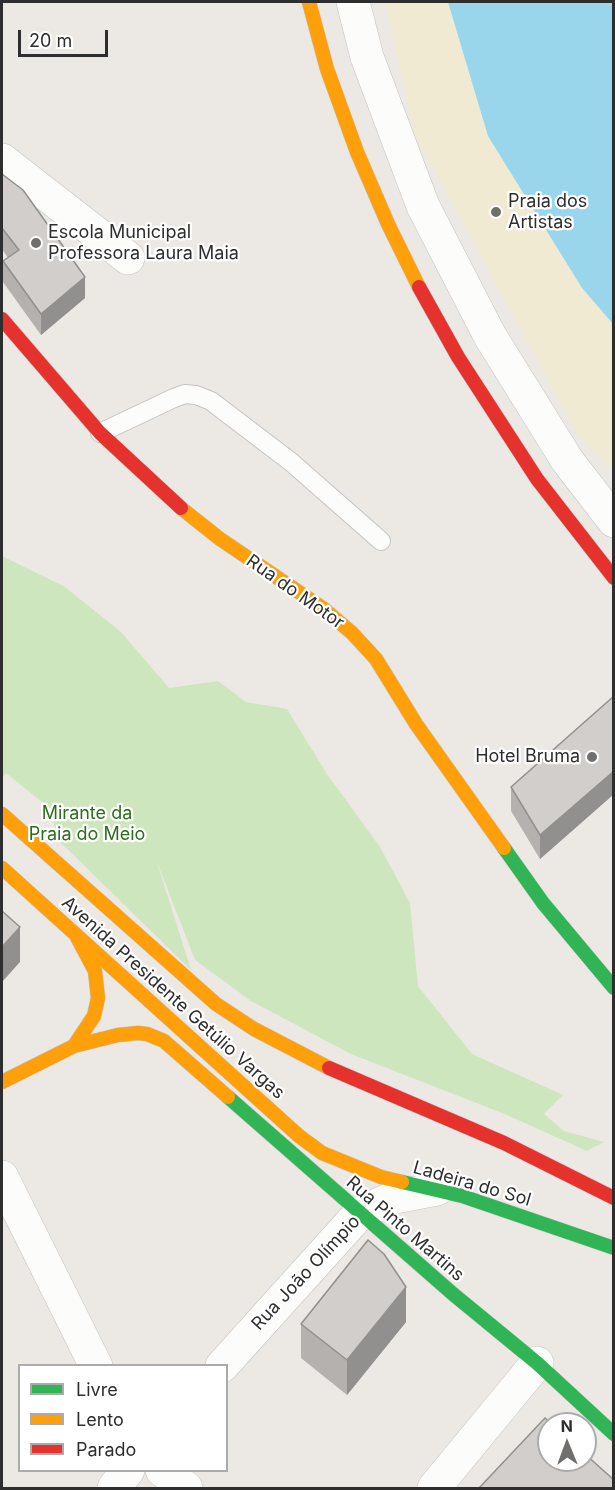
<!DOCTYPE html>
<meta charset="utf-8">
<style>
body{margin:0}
#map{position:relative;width:615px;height:1490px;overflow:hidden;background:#ece8e4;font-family:Inter,sans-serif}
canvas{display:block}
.frame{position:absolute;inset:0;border:3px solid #2e2e2e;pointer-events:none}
.legend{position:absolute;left:18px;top:1364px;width:210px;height:108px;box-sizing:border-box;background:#fff;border:2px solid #ababab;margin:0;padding:8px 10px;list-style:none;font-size:18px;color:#2e2e2e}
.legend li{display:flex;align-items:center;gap:12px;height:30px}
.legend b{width:30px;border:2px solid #ababab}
.north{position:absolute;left:537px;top:1412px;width:60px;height:60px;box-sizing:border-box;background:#fff;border:2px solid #ababab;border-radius:50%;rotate:359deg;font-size:16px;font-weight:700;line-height:24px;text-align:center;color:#2e2e2e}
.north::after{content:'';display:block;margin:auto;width:21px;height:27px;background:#706f6e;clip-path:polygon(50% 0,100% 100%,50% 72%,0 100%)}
.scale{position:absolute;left:18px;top:30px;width:90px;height:27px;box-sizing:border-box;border:3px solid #2e2e2e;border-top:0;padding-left:8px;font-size:18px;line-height:21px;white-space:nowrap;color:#2e2e2e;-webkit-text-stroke:4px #fff;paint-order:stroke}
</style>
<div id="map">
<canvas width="615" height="1490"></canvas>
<div class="frame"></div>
<ul class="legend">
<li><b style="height:8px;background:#30b455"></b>Livre</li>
<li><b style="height:8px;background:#ff9f0a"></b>Lento</li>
<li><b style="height:8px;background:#e5322d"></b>Parado</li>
</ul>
<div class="north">N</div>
<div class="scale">20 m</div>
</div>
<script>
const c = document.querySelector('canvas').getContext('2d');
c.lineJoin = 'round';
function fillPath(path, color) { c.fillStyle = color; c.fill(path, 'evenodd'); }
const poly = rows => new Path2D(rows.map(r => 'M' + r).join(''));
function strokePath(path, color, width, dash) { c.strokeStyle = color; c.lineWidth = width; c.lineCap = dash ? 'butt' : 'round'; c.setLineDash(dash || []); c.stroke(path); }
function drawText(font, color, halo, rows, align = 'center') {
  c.font = font + ' Inter,sans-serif'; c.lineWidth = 4.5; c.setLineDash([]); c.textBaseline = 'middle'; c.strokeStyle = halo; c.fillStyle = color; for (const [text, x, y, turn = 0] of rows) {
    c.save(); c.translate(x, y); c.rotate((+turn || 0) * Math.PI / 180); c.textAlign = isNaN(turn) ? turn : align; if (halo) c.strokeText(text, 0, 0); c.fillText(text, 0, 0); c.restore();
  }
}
const green = poly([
 [2,556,65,587,121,632,169,688,218,681,246,702,287,709,327,774,380,847,410,903,418,986,472,1054,563,1095,544,1114,564,1131,604,1142,587,1151,507,1115,351,1054,251,1001,195,960,157,862,191,970,56,838,52,810,6,773,2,778]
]);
const sand = poly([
 [385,2,448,2,488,136,582,288,613,324,613,472,576,432,415,135]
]);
const water = poly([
 [448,2,613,2,613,324,582,288,488,136]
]);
const lane = poly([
 [100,433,174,398,185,394,196,395,211,401,291,462,381,541]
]);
const street = poly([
 [353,2,367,57,423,206,490,336,567,460,614,521],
 [2,160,128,258],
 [2,1177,96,1366],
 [222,1366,360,1213,395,1197,437,1189],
 [162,1470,186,1488],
 [114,1488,128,1470],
 [434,1488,537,1363]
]);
const fast = poly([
 [504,848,543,903,614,988],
 [228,1097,453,1294,537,1363,614,1434],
 [402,1182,462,1196,614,1248]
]);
const slow = poly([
 [309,2,327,69,357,152,388,224,419,287],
 [181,508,220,539,324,609,352,633,376,659,416,724,504,848],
 [2,814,216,1004,254,1029,329,1068],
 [2,868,299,1136,322,1153,381,1177,402,1182],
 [74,1046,94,1016,98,998,95,971,77,937],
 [2,1082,74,1046,118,1035,138,1033,147,1034,164,1041,228,1097]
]);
const jam = poly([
 [419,287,458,357,537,479,614,578],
 [2,319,100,433,181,508],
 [329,1068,504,1143,614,1198]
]);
const wall = poly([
 [2,174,85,298,41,335,3,282,3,261,8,258,2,249],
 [614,696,614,794,540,859,511,811,511,787],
 [406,1322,347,1395,301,1358,301,1324]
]);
const shadedWall = poly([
 [85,277,85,298,41,335,41,314],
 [614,771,614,794,540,859,540,835],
 [20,927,20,962,2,982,2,947],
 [406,1287,406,1322,347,1395,347,1360]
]);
const building = poly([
 [2,174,23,190,85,277,41,314,3,261,19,250,2,228,2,174],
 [614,696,614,771,540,835,511,787,614,696],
 [2,911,20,927,2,947,2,911],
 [368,1240,384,1254,406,1287,347,1360,301,1324,368,1240],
 [545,1418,552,1424,549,1424,549,1460,585,1460,585,1454,614,1480,614,1488,479,1488,545,1418]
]);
const markers = [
 [496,212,6,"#706f6e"],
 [36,243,6,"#706f6e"],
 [592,757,6,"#706f6e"]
];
const poiNames = [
 ["Praia dos",508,202],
 ["Artistas",508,223],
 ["Escola Municipal",48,233],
 ["Professora Laura Maia",48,254],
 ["Hotel Bruma",580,757,"right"]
];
const streetNames = [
 ["Rua do Motor",295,592,35],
 ["Avenida Presidente Getúlio Vargas",173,998,42],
 ["Ladeira do Sol",472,1184,16],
 ["Rua Pinto Martins",405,1229,41],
 ["Rua João Olímpio",306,1273,-47]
];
const parkNames = [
 ["Mirante da",87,814],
 ["Praia do Meio",87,835]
];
fillPath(green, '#cee6be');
fillPath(sand, '#f0ead3');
fillPath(water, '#99d6ec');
strokePath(lane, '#c5c4c5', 20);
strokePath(street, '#c5c4c5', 34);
strokePath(fast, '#c5c4c5', 15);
strokePath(slow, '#c5c4c5', 15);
strokePath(jam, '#c5c4c5', 15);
strokePath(lane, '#fcfcfb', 18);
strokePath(street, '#fcfcfb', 33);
strokePath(fast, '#30b455', 14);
strokePath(slow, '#ff9f0a', 14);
strokePath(jam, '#e5322d', 14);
fillPath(wall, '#b4b1af');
fillPath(shadedWall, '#92908e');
fillPath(building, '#d1cecb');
strokePath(building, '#92908e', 1.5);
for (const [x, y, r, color] of markers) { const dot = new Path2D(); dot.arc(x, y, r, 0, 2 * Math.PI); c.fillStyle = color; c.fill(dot); strokePath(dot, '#fff', 2); }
drawText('18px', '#2e2e2e', '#fff', poiNames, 'left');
drawText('18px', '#2e2e2e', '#fff', streetNames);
drawText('18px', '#2c6e1b', '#fff', parkNames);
</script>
